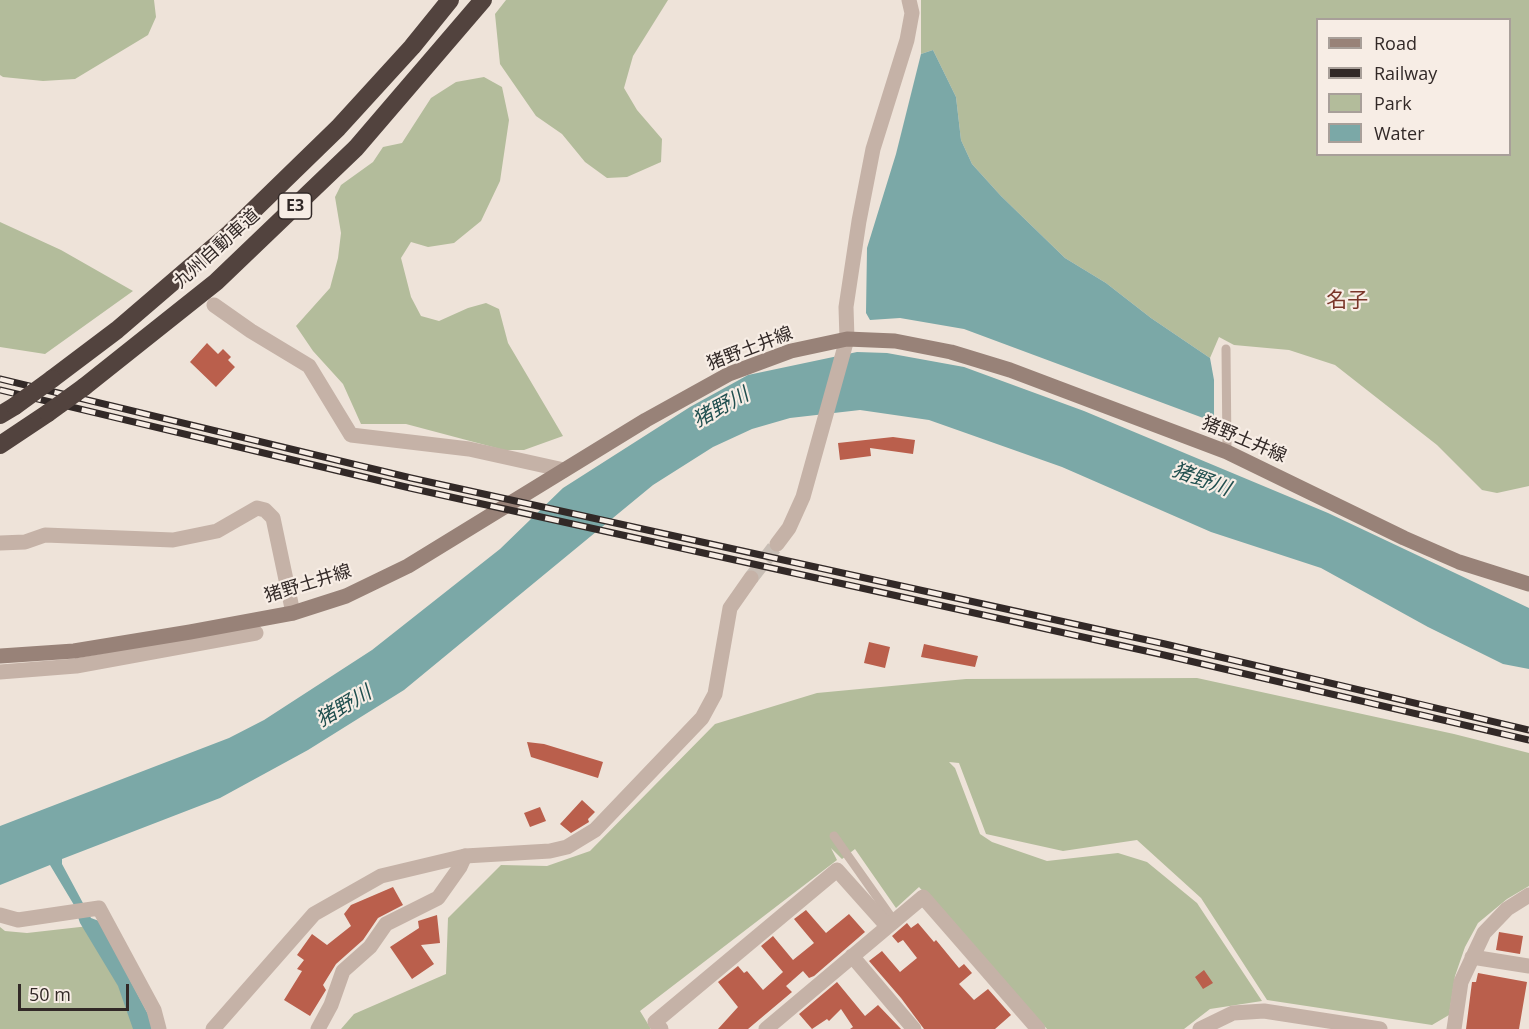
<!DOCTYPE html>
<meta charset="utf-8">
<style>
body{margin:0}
#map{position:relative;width:1529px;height:1029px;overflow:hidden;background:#eee3d9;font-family:"Open Sans",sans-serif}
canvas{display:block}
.legend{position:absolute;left:1316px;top:18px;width:195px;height:138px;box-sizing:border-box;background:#f7ede5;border:2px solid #a89f99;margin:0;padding:8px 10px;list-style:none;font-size:18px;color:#322927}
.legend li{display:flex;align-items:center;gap:12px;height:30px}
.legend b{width:30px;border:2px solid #a89f99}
.scale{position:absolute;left:18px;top:984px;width:111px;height:27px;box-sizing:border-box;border:3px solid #322927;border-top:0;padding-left:8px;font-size:18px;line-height:21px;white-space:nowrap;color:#322927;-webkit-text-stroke:4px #f7ede5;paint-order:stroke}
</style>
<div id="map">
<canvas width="1529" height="1029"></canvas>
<ul class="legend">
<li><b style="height:8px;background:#988278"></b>Road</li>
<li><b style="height:8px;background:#322927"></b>Railway</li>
<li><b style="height:16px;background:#b3bc9b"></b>Park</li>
<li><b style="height:16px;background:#7ba8a7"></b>Water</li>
</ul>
<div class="scale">50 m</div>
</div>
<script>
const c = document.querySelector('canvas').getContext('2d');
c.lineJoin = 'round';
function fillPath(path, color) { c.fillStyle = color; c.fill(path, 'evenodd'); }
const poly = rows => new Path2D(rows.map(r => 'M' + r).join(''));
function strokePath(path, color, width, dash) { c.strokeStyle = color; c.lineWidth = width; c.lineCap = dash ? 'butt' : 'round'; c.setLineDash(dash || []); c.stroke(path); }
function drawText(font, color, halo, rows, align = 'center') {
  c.font = font + ' "Open Sans","Noto Sans JP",sans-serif'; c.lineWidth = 4.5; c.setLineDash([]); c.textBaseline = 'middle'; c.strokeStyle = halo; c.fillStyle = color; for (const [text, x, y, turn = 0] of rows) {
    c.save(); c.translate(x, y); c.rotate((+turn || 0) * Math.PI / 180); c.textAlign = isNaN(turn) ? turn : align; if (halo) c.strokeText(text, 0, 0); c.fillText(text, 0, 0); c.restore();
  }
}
const green = poly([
 [0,0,154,0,156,17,148,35,75,79,43,81,3,77,0,75],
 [506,0,668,0,633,56,624,88,637,110,662,139,661,162,627,177,607,178,585,162,562,134,536,116,500,64,495,14],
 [921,0,1529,0,1529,486,1497,493,1482,490,1437,445,1335,365,1289,350,1234,345,1219,337,1210,358,1151,318,1106,283,1065,258,1001,196,972,164,961,140,956,97,933,50,921,54],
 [1318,20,1510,20,1510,154,1318,154],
 [484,77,502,87,509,120,500,181,481,221,454,243,428,247,411,242,401,258,411,297,421,316,439,321,468,308,486,303,499,309,508,343,563,436,524,450,504,450,406,424,361,424,343,384,313,351,296,326,330,288,338,258,341,233,335,197,341,185,373,162,383,147,402,143,431,98,456,82],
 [0,222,61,250,133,291,45,354,0,347],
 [1197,678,1454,734,1529,753,1529,886,1507,899,1478,923,1465,947,1455,976,1449,1015,1432,1025,1267,1000,1201,898,1137,840,1063,851,986,834,959,763,949,762,955,768,980,834,992,842,1047,861,1118,853,1147,862,1197,903,1262,1001,1210,1009,1184,1029,1047,1029,919,887,896,908,855,849,842,859,831,848,837,860,640,1011,651,1029,341,1029,354,1014,446,974,448,918,501,865,547,866,590,851,715,724,817,693,966,679],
 [89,926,140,1029,0,1029,0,927,5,931,27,933]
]);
const water = poly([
 [933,50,956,97,961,140,972,164,1001,196,1065,258,1106,283,1151,318,1210,358,1214,380,1214,422,964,329,900,318,870,320,866,313,867,248,896,154,921,54],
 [857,352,887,353,964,367,1084,411,1328,513,1529,608,1529,669,1503,664,1428,627,1321,568,1211,532,1062,467,929,420,860,410,790,418,752,429,713,447,653,485,404,690,308,750,220,798,62,859,62,864,91,918,99,921,149,1016,152,1029,133,1029,118,986,80,923,74,905,50,865,0,885,0,826,229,738,264,720,372,650,500,549,563,488,690,407,748,375]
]);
const building = poly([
 [207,343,218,354,223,349,231,357,228,360,235,367,216,387,190,362],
 [893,437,915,440,913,454,870,448,871,456,840,460,838,443],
 [869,642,890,647,885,668,864,663],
 [924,644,978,656,975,667,921,657],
 [527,742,544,744,603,762,598,778,531,757],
 [582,800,595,812,588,819,589,822,571,833,560,824],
 [540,807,546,821,530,827,524,813],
 [393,887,403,905,378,918,363,940,336,964,323,985,326,990,310,1016,284,1000,302,971,297,969,304,960,297,955,312,934,327,945,351,926,344,914,351,905],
 [806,910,826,933,849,914,865,932,814,976,809,978,803,971,786,986,792,992,748,1029,718,1029,738,1007,718,982,738,966,744,973,747,971,763,990,783,972,761,946,773,936,793,960,814,943,794,919],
 [437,915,440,943,421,945,434,964,412,979,390,947,419,928,418,921],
 [907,923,911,928,918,923,934,942,936,940,959,968,964,964,972,973,959,984,974,1000,988,989,1011,1015,995,1029,924,1029,901,998,869,961,882,951,900,972,917,958,903,940,898,943,892,936],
 [1499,932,1523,936,1520,954,1496,950],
 [1204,970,1213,983,1203,989,1195,977],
 [1478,973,1527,982,1519,1029,1466,1029,1472,982,1476,982],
 [837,982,865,1016,878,1005,901,1029,850,1029,853,1027,841,1009,829,1021,827,1019,812,1029,799,1014]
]);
const tertiaryTunnel = poly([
 [751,578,777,544]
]);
const service = poly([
 [1226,349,1227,452],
 [834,836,894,921]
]);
const minor = poly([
 [214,305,251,331,309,366,351,435,469,449,564,470],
 [0,543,25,542,45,535,173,540,217,531,257,508,265,510,273,518,293,613],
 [0,672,76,666,256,633],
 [0,915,18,920,99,908,154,1010,159,1029],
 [852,956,914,1029],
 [1472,957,1529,966],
 [318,1029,331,1005,343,971,370,947,386,924,438,898,460,867,465,856],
 [661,1029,655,1022,837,870,887,926],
 [766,1029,923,897,1038,1029],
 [1200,1029,1233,1013,1264,1011,1380,1029],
 [1454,1029,1461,982,1484,933,1507,909,1529,895]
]);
const tertiary = poly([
 [777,544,789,528,803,497,847,339,846,307,859,221,873,149,907,40,912,13,909,0],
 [213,1029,314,914,381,876,465,856,550,851,567,847,595,830,702,718,715,694,730,608,751,578]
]);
const secondary = poly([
 [0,656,74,651,190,632,293,613,346,596,408,566,646,420,729,374,791,351,847,339,895,341,951,352,1010,370,1227,452,1404,538,1459,562,1529,584]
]);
const motorway = poly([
 [52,379,117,330,230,233,338,128,412,47,450,0],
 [84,387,216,282,356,148,483,0],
 [0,415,15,406],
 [0,445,48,413]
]);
const rail = poly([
 [0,379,411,478,1165,644,1529,730],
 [0,390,410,488,1164,655,1529,740]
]);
const motorwayBridge = poly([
 [15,406,52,379],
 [48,413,84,387]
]);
const shields = [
 [295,206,33]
];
const shieldNames = [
 ["E3",295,206]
];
const streetNames = [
 ["九州自動車道",217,249,-42],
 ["猪野土井線",750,349,-21],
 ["猪野土井線",1244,440,23],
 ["猪野土井線",308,584,-17]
];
const waterNames = [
 ["猪野川",721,408,-29],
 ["猪野川",1201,480,20],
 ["猪野川",344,707,-31]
];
const quarterNames = [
 ["名子",1347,301]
];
fillPath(green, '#b3bc9b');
fillPath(water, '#7ba8a7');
fillPath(building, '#ba5f4c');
strokePath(tertiaryTunnel, '#c8beb5', 15, [15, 8]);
strokePath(service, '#c5b2a7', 9);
strokePath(minor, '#c5b2a7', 15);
strokePath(tertiary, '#c5b2a7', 15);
strokePath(secondary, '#988278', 15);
strokePath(motorway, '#52433e', 18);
strokePath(rail, '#322927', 7);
strokePath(rail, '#f7ede5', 4.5, [14]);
strokePath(motorwayBridge, '#52433e', 18);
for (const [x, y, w] of shields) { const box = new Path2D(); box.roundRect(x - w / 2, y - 13, w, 26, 4.5); c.fillStyle = '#f7ede5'; c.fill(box); strokePath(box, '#322927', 1.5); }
drawText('bold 16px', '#322927', null, shieldNames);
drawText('18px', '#322927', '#f7ede5', streetNames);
drawText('italic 20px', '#204f4f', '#f7ede5', waterNames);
drawText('21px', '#793528', '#f7ede5', quarterNames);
</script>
